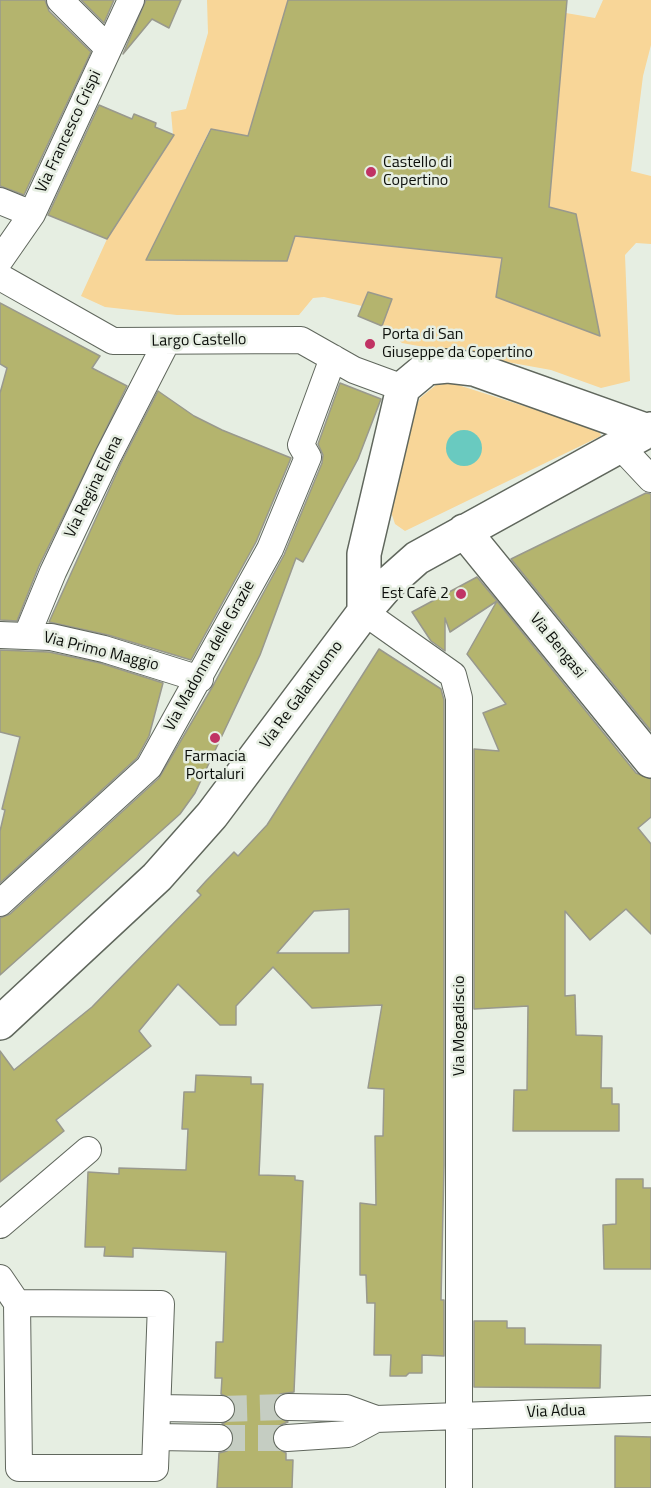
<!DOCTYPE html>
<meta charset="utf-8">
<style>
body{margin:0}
canvas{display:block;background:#e6eee2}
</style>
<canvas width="651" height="1488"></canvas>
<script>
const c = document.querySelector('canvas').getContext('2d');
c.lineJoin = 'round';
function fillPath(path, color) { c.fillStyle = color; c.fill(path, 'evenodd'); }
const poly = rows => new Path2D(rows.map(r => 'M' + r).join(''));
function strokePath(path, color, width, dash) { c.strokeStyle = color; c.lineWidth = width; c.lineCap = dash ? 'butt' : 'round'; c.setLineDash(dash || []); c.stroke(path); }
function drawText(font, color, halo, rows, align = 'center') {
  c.font = font + ' "Titillium Web",sans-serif'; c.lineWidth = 5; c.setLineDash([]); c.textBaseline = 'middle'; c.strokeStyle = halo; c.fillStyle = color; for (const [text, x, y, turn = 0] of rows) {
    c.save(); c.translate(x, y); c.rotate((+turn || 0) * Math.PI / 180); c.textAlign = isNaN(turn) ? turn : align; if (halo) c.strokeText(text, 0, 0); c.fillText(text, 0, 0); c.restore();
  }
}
const green = poly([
 [207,0,288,0,248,136,210,129,146,260,286,261,295,236,502,258,496,297,600,336,576,214,549,207,566,13,595,18,603,0,651,0,651,45,643,76,631,171,651,176,651,244,636,243,625,255,630,381,601,388,551,370,402,343,382,326,392,299,368,292,362,306,324,297,313,298,299,315,177,315,105,307,81,296,107,239,173,135,171,112,186,109,208,33],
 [452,383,599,430,601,436,405,531,395,524,391,512,411,417,420,398,436,385]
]);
const water = poly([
 '446 448a18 18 0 1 1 36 0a18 18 0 1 1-36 0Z'
]);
const building = poly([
 [0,0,45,0,49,11,91,52,24,195,0,186,0,0],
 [81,0,114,0,104,23,81,0],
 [146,0,181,0,169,28,152,19,123,54,146,0],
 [288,0,567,0,549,207,576,214,600,336,496,297,502,258,295,236,287,261,146,260,211,129,248,136,288,0],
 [99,105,132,119,134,114,156,123,155,127,174,135,107,239,48,215,99,105],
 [368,292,392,299,382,326,358,316,368,292],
 [0,303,100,356,92,368,127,386,39,566,17,621,0,620,0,393,7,368,0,364,0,303],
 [340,383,381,399,358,459,303,562,296,558,260,655,195,793,180,814,0,975,0,918,10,914,159,778,214,684,284,555,322,463,323,455,318,444,340,383],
 [158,391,194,416,222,430,291,458,256,542,191,660,108,635,49,622,121,463,158,391],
 [646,493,651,494,651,731,511,559,646,493],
 [477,577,497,601,450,632,445,618,445,651,431,641,412,612,477,577],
 [497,601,636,773,651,779,651,817,638,828,651,844,651,934,626,909,590,940,565,911,565,996,575,995,576,1035,602,1036,601,1088,612,1088,612,1104,619,1104,619,1131,513,1131,514,1090,527,1090,528,1006,474,1009,474,749,499,751,483,713,506,704,467,654,497,601],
 [379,649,441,689,444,700,444,1165,441,1300,444,1300,444,1356,422,1355,422,1373,409,1373,406,1376,390,1376,391,1355,374,1355,375,1303,367,1303,366,1275,360,1275,360,1203,376,1205,375,1136,383,1136,384,1089,368,1088,382,1005,312,1008,273,967,236,1006,236,1025,220,1025,178,984,139,1031,151,1046,56,1120,64,1131,0,1182,0,1051,14,1070,92,1007,201,895,197,891,206,881,234,852,238,856,267,825,379,649],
 [349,909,349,953,277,953,314,911,349,909],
 [0,650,49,652,100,663,163,683,149,736,137,758,0,883,0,831,5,810,2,809,20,737,0,732,0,650],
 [196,1075,251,1077,251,1084,263,1084,259,1175,295,1176,295,1180,303,1181,294,1392,280,1394,273,1406,275,1415,288,1422,278,1426,272,1438,275,1447,286,1453,286,1460,293,1460,292,1488,217,1488,219,1453,227,1451,234,1439,232,1430,222,1424,234,1417,236,1410,234,1401,221,1394,222,1378,215,1378,216,1342,223,1342,226,1252,133,1248,133,1257,104,1256,105,1247,85,1247,88,1172,119,1174,119,1168,186,1170,188,1129,182,1129,184,1092,195,1092,196,1075],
 [616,1179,643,1179,643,1188,651,1188,651,1269,604,1269,603,1225,616,1224,616,1179],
 [474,1321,507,1321,507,1328,525,1328,525,1344,601,1345,600,1388,474,1387,474,1321],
 [615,1436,651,1437,651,1488,615,1488,615,1436]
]);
const minorTunnel = poly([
 [221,1409,288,1407],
 [219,1438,287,1438]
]);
const minor = poly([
 [60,0,108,48],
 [0,201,32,214],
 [0,260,32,214,131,0],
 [0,277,113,341,301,340,354,370,403,388],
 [620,446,651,479],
 [364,612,453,675,459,698,459,1488],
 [0,635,51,637,104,649,200,679],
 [27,635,53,572,108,456,166,343],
 [0,903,149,767,270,549,308,457,301,445,333,358],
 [0,1225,88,1150],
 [0,1278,17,1303],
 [17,1303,161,1304,155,1468,19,1468,17,1303],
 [288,1407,346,1408,376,1419,651,1409],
 [158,1408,221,1409],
 [157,1437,219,1438],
 [287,1438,348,1434,376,1419]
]);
const tertiary = poly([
 [464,531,651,761],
 [364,612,364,554,403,388,427,368,448,366,474,369,648,431],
 [0,1023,157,877,212,815,364,612,390,582,417,558,651,429]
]);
const markers = [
 [371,172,6,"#c03364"],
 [370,344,6,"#c03364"],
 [461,594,6,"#c03364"],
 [215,738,6,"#c03364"]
];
const streetNames = [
 ["Via Francesco Crispi",69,132,-65],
 ["Largo Castello",199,341,-1],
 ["Via Regina Elena",94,487,-64],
 ["Via Bengasi",557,646,51],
 ["Via Primo Maggio",101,652,14],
 ["Via Madonna delle Grazie",210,656,-61],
 ["Via Re Galantuomo",302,695,-54],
 ["Via Mogadiscio",460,1026,-90],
 ["Via Adua",556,1412,-2]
];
const poiNames = [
 ["Castello di",383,163],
 ["Copertino",383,181],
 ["Porta di San",382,335],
 ["Giuseppe da Copertino",382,353],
 ["Est Cafè 2",449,594,"right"],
 ["Farmacia",215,757,"center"],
 ["Portaluri",215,775,"center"]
];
fillPath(green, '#f8d698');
fillPath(water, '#69cac0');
fillPath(building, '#b4b46e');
strokePath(building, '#99998d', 1.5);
strokePath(minorTunnel, '#c5cdc2', 26, [26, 13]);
strokePath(minor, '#60675d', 28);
strokePath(tertiary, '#60675d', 36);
strokePath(minor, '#fff', 26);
strokePath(tertiary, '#fff', 33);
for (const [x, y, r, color] of markers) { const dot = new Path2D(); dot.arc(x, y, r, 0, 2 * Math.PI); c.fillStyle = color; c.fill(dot); strokePath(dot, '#e6eee2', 2); }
drawText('16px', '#0c0f0b', '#e6eee2', streetNames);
drawText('16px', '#0c0f0b', '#e6eee2', poiNames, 'left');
</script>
